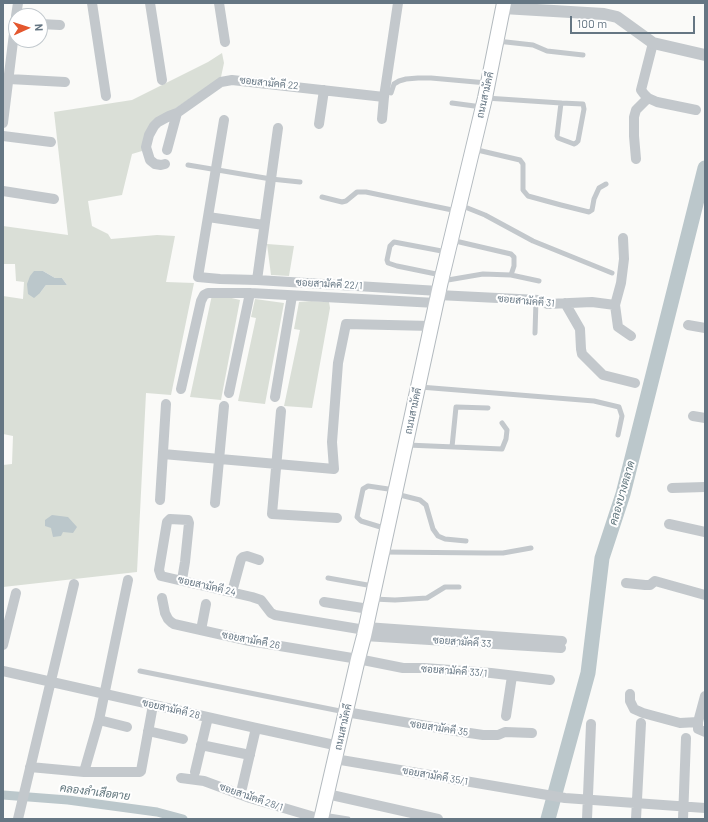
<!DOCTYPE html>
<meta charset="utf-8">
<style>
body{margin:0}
#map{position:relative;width:708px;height:822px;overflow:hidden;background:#fafaf8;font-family:Barlow,sans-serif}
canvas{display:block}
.frame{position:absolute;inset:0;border:4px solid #657683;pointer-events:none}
.north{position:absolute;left:8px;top:8px;width:40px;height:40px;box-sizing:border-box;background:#fff;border:1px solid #c1c8cd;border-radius:50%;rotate:87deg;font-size:11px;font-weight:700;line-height:16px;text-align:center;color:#657683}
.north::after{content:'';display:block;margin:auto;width:14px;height:18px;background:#e4572e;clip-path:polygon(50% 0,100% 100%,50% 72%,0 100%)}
.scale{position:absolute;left:570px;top:16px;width:125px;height:18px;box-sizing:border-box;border:2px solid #657683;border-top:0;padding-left:5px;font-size:12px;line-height:14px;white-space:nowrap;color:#657683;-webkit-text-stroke:3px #fff;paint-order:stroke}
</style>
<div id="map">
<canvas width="708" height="822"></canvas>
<div class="frame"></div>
<div class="north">N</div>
<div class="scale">100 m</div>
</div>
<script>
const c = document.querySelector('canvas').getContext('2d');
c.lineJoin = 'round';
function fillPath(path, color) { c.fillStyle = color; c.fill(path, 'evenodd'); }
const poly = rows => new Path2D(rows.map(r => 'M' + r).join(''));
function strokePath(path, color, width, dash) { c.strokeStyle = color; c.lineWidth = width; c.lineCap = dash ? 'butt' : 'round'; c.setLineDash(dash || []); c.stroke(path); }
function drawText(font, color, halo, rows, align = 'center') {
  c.font = font + ' Barlow,Sarabun,sans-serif'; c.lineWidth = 4; c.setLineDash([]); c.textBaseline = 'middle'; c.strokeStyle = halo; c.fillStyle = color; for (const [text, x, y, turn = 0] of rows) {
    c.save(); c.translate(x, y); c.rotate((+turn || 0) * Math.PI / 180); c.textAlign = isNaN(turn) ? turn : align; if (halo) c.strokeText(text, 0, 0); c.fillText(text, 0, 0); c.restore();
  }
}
const green = poly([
 [222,53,224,63,221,77,150,126,142,151,132,154,122,195,88,201,92,226,108,234,111,239,157,235,175,236,166,282,194,283,171,395,146,393,137,572,3,587,3,465,12,464,13,436,3,434,3,296,23,299,24,282,16,281,15,264,3,264,3,226,68,235,54,112,132,100,208,62],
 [43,271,55,278,62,278,67,285,46,285,40,293],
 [267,244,294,246,289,276,271,275],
 [212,295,219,295,240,300,221,400,190,397],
 [255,299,284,303,265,404,238,401,256,318,251,317],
 [311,301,329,302,330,308,312,408,284,406,300,330,294,329,299,302]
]);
const water = poly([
 [34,271,43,271,55,278,62,278,67,285,46,285,40,293,34,298,28,294,27,284,30,276],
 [52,515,68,517,77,527,73,533,63,532,61,536,53,537,51,528,45,526,45,520]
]);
const canal = poly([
 [3,795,68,800,157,812,183,819]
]);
const river = poly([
 [548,819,588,673,602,558,623,494,705,168]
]);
const service = poly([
 [497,41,533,45,547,51,583,55],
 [391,93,394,84,399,81,406,79,418,78,431,78,487,83],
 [486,98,561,103,583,104,584,109,578,141,576,143,574,144,558,138,557,136,561,103],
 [452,103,482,107],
 [473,149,520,160,523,164,523,190,528,196,561,205,589,212,592,210,594,199,599,188,606,184],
 [188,165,271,179,300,182],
 [322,197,342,202,346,201,357,192,366,192,457,211],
 [460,205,485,215,533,241,612,273],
 [441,275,397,266,388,263,387,260,390,246,394,242,447,252],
 [511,275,539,281],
 [442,281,483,274,511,275,514,266,514,257,511,254,451,240],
 [535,333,536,300],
 [420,387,594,401,619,407,622,416,618,435],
 [407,445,502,449,506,439,507,430,502,423],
 [452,447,456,407,488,408],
 [396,494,420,500,426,505,433,529,438,536,445,539,466,541],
 [387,529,361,521,357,517,363,489,368,486,395,490],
 [383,552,487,553,503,553,531,548],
 [328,578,373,586],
 [373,599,395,600,427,598,445,587,459,587],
 [140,671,345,712],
 [323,815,348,819]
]);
const minor = poly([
 [92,3,106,96],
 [150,3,162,80],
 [219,3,225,42],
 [16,16,18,3],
 [40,24,60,25],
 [653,43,641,90,644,94,648,98,657,102,696,110],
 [9,79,65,82],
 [382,119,384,97,398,3],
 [224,120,198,277,220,279,257,280,439,291],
 [3,123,16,17],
 [319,124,324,90],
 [3,136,51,142],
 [167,150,177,113,221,82,232,80,384,97],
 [636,159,634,136,634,117,636,110,648,98],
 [165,164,161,165,155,164,150,160,146,147,149,135,154,126,158,122,169,116,177,113],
 [3,191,54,199],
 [208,217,264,225],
 [623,238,624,259,621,283,615,305,618,327,631,336],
 [257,280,278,128],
 [438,295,538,300,548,304,592,302,615,305],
 [565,303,580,329,581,349,582,354,603,375,635,383],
 [688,325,705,328],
 [181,389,201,301,204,295,208,293,250,293,436,303],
 [229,393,250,293],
 [275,397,292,296],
 [281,411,272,514,337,518],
 [693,416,705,418],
 [163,454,334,469,332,442,338,363,346,324,431,326],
 [672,488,705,487],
 [160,500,166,404],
 [215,503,224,406],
 [669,524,705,532],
 [182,580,185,562,189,523,188,520,170,519,167,522,159,570,161,576,252,597,261,600,271,613,275,615,365,630],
 [626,583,645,585,650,585,655,581,705,595],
 [232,592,241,559,243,557,247,556,259,560],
 [162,598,165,613,168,619,171,622,174,624,214,633,250,641,358,659,403,668,424,668,491,673,550,680],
 [324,602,369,609],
 [366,627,562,641],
 [201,630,206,604],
 [364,636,561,648],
 [3,645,16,593],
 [3,671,256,728,339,746],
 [630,694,630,701,634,709,643,713,680,723,698,722],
 [705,696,698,722,698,729,705,732],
 [346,712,456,731,483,735,498,735,505,732,532,733],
 [506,716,512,676],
 [99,720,127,727],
 [148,731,183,739],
 [201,745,250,755],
 [335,759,565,798,705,808],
 [30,767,84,772,140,772,141,771,153,705],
 [84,772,99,720,128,580],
 [195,772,208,717],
 [181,778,204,781,250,798,321,819],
 [242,788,256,728],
 [327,794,438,819],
 [18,819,74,584],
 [587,819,591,724],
 [636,819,641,723],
 [683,819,686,738]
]);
const tertiary = poly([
 [503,8,604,14,617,17,653,43,705,55]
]);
const secondary = poly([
 [321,819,358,659,364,636,441,281,485,98,504,3]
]);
const streetNames = [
 ["ซอยสามัคคี 22",269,83,6],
 ["ถนนสามัคคี",485,95,-77],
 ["ซอยสามัคคี 22/1",329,284,3],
 ["ซอยสามัคคี 31",526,301,5],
 ["ถนนสามัคคี",413,411,-78],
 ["ซอยสามัคคี 24",207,586,13],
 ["ซอยสามัคคี 26",251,640,11],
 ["ซอยสามัคคี 33",462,642,4],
 ["ซอยสามัคคี 33/1",454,671,4],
 ["ซอยสามัคคี 28",171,709,13],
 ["ถนนสามัคคี",343,727,-77],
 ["ซอยสามัคคี 35",439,728,9],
 ["ซอยสามัคคี 35/1",435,776,10],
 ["ซอยสามัคคี 28/1",251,797,19]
];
const waterNames = [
 ["คลองบางตลาด",622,493,-74],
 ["คลองลำเสือตาย",95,792,7]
];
fillPath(green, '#dadfd7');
fillPath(water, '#bbc7cb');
strokePath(canal, '#bbc7cb', 9);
strokePath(river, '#bbc7cb', 15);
strokePath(secondary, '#b3babf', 16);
strokePath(service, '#c3c8cc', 5);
strokePath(minor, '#c3c8cc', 10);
strokePath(tertiary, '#c3c8cc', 12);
strokePath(secondary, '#fff', 14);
drawText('10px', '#657683', '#fff', streetNames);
drawText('italic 11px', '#60757c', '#fff', waterNames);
</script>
